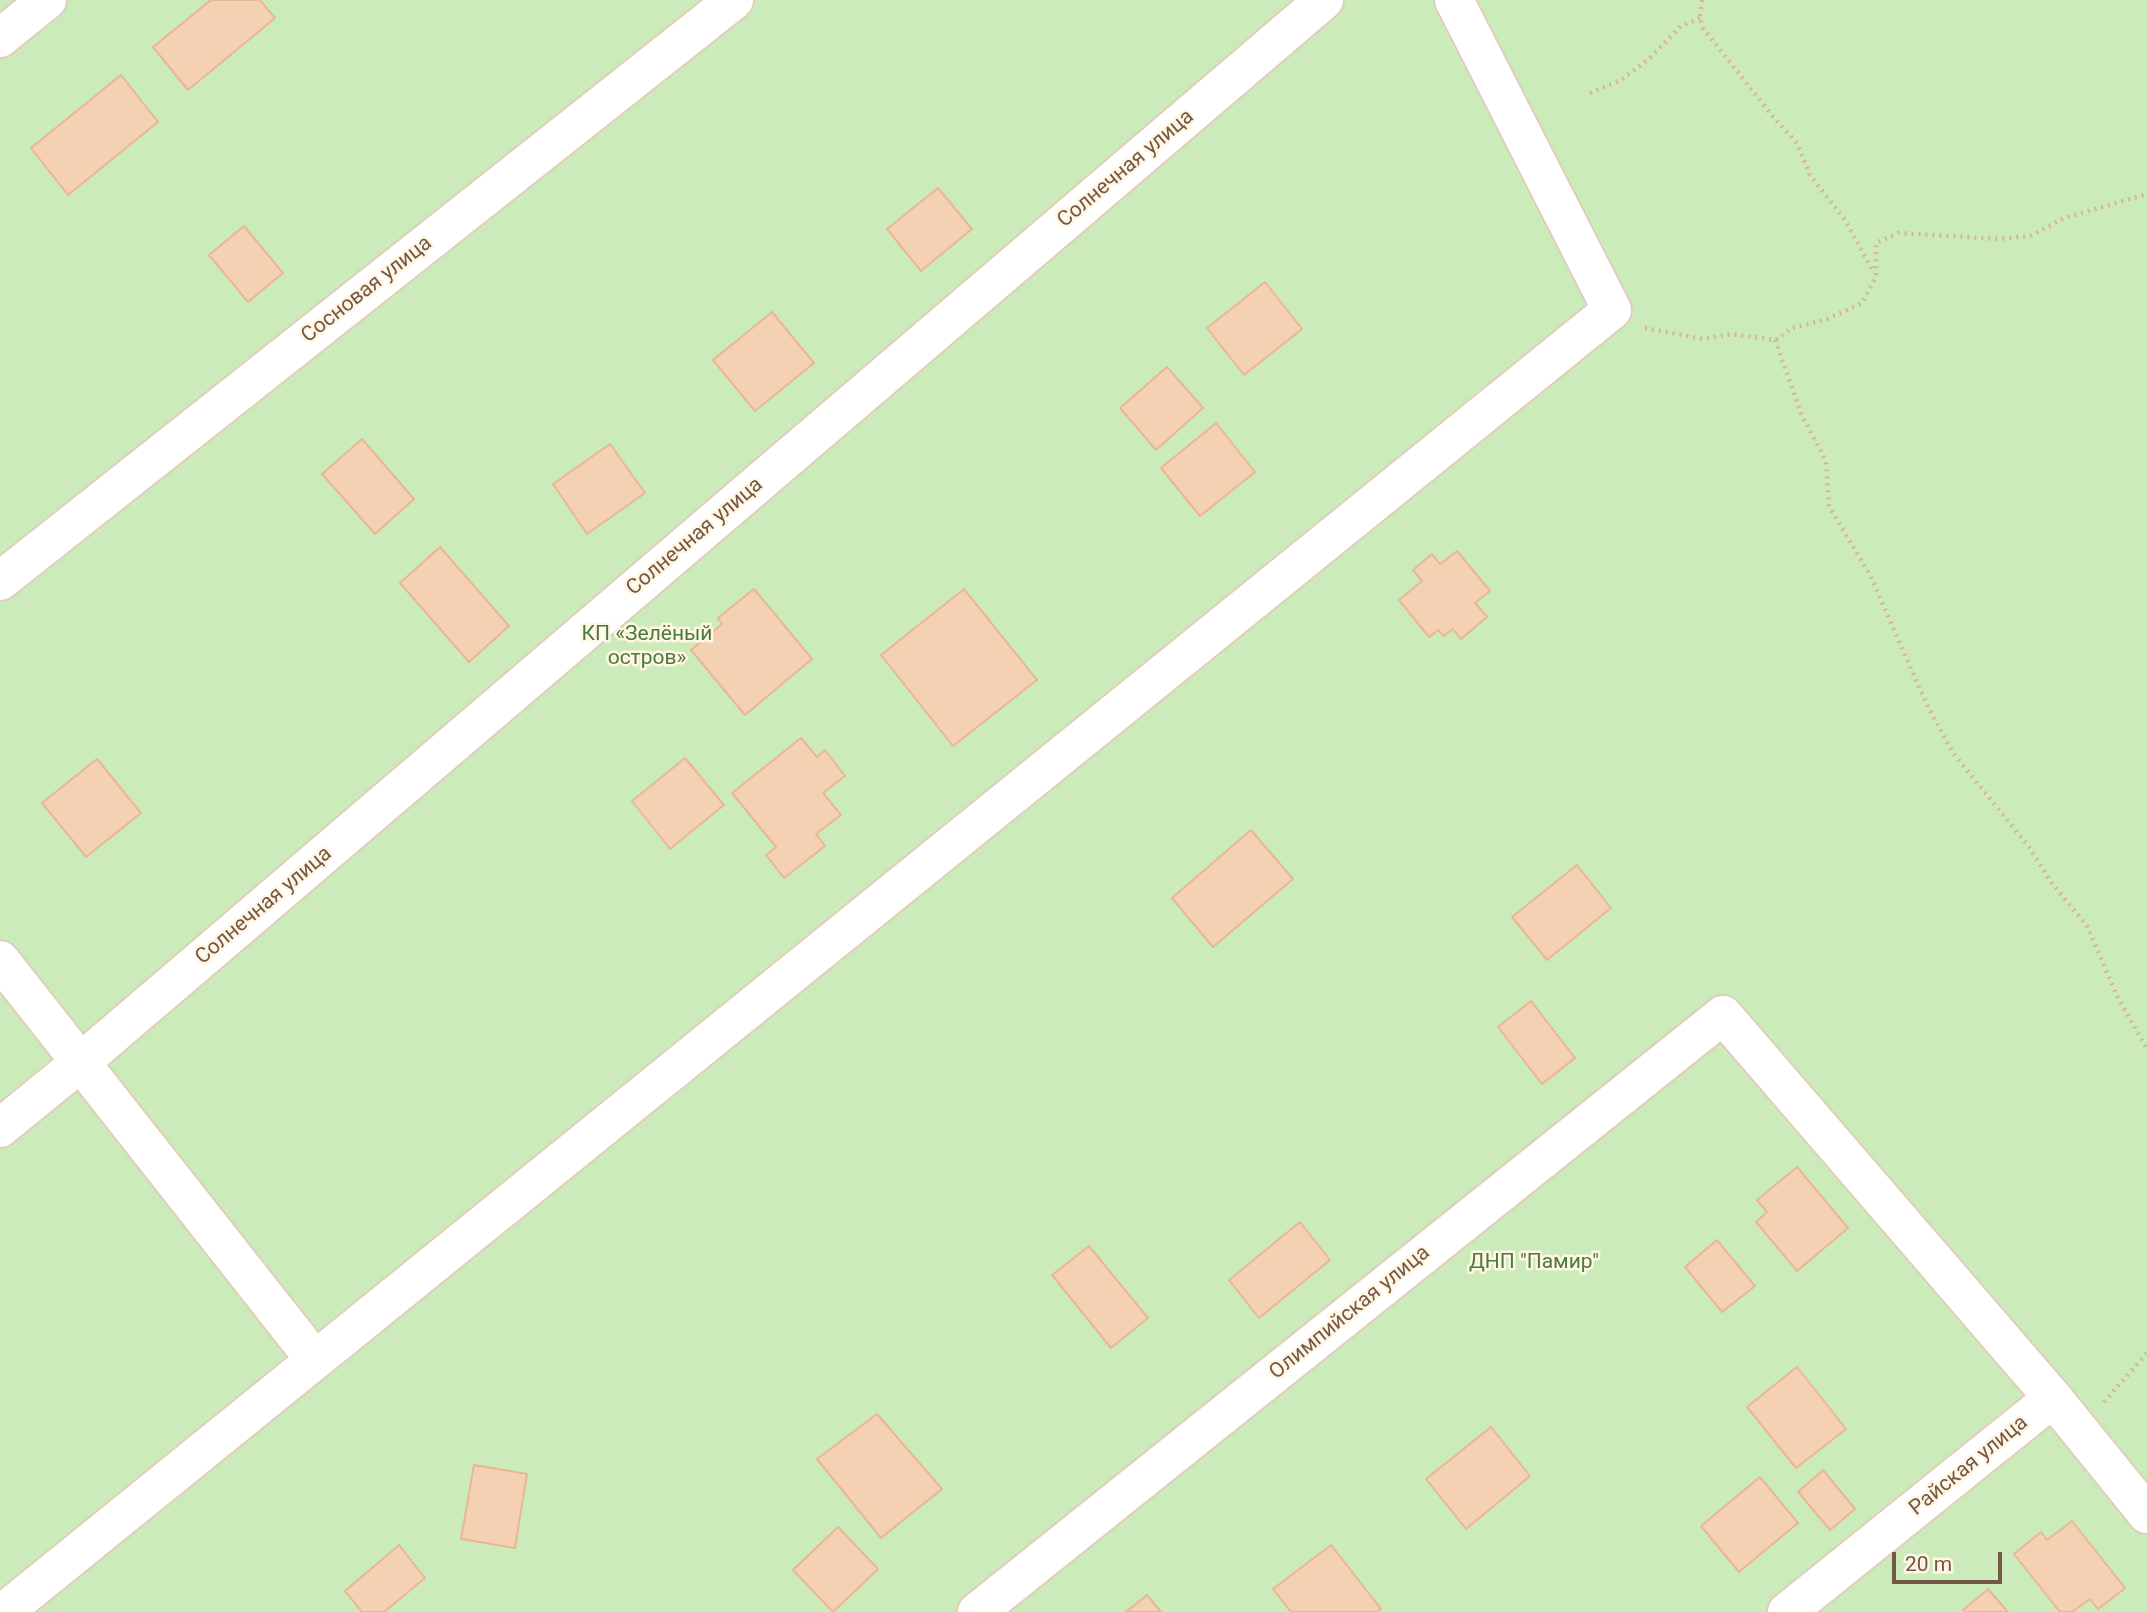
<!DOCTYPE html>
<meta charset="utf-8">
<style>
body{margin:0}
#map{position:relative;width:2147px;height:1612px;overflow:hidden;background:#fdf3dd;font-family:Roboto,sans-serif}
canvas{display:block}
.scale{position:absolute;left:1892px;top:1552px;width:110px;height:32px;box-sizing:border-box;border:4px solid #745845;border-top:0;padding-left:9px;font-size:21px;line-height:24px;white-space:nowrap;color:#745845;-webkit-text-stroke:5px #fff6e4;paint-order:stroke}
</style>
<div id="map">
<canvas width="2147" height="1612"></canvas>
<div class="scale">20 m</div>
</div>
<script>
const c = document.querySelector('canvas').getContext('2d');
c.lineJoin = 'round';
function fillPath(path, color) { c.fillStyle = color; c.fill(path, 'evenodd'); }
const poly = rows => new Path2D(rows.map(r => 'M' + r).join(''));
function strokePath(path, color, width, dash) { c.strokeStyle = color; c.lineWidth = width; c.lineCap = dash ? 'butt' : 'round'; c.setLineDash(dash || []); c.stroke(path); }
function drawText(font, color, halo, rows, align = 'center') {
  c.font = font + ' Roboto,sans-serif'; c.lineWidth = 5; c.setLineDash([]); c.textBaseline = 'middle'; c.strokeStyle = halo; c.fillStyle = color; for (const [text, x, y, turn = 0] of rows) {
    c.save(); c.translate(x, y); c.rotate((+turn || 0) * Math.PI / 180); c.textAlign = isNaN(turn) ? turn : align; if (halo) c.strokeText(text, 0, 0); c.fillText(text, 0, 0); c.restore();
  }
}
const green = poly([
 [0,0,2147,0,2147,1612,0,1612]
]);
const building = poly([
 [211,0,260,0,275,18,188,90,153,47,211,0],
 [121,75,158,122,68,195,31,148,121,75],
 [938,188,972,229,921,271,887,229,938,188],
 [244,226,283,273,248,302,209,255,244,226],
 [1265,282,1302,329,1244,375,1207,328,1265,282],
 [772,312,814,363,755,411,713,360,772,312],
 [1167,367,1203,408,1156,450,1120,408,1167,367],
 [1216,423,1255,472,1200,516,1161,468,1216,423],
 [362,439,414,499,375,534,322,474,362,439],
 [610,444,645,493,587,534,553,484,610,444],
 [440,547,509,626,469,662,400,583,440,547],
 [1457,551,1490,591,1475,603,1487,617,1461,639,1453,629,1444,636,1438,630,1429,637,1399,600,1422,581,1413,570,1432,554,1440,564,1457,551],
 [754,589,812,659,745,715,691,650,722,624,718,618,754,589],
 [964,589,1037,680,953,746,881,655,964,589],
 [801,738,817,757,825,750,845,776,823,793,841,815,816,834,825,846,784,878,766,855,776,847,732,793,801,738],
 [685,758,724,805,670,849,632,801,685,758],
 [97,759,141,813,86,857,42,803,97,759],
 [1251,830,1293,879,1213,947,1172,898,1251,830],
 [1577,865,1611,908,1547,960,1512,917,1577,865],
 [1531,1001,1575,1058,1542,1084,1498,1027,1531,1001],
 [1797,1167,1848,1228,1797,1271,1756,1222,1767,1212,1757,1200,1797,1167],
 [1300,1222,1330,1260,1259,1318,1229,1280,1300,1222],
 [1717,1240,1755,1286,1722,1312,1685,1267,1717,1240],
 [1089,1246,1148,1318,1111,1348,1052,1275,1089,1246],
 [1797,1367,1846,1429,1796,1468,1747,1407,1797,1367],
 [877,1414,942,1489,881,1538,817,1459,877,1414],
 [1491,1427,1530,1476,1466,1529,1426,1479,1491,1427],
 [474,1465,527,1474,515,1548,461,1539,474,1465],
 [1823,1470,1855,1509,1830,1530,1798,1492,1823,1470],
 [1760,1477,1798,1523,1739,1572,1701,1526,1760,1477],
 [2072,1521,2125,1588,2098,1609,2090,1599,2072,1612,2060,1612,2014,1554,2041,1532,2047,1540,2072,1521],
 [838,1527,878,1569,833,1612,793,1570,838,1527],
 [399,1545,425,1578,384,1612,362,1612,345,1591,399,1545],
 [1331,1545,1381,1609,1377,1612,1291,1612,1273,1589,1331,1545],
 [1988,1589,2008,1612,1965,1612,1963,1610,1988,1589],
 [1147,1595,1161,1612,1126,1612,1147,1595]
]);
const path = poly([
 [1702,0,1700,18,1703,28,1774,118,1797,143,1810,175,1845,220,1874,273],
 [1590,93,1621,80,1650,58,1681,26,1700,18],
 [1645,328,1703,339,1731,334,1775,340,1780,338,1791,328,1825,320,1862,303,1876,277,1876,243,1898,233,1998,239,2030,236,2064,218,2147,194],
 [1775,340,1802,416,1826,461,1829,506,1870,575,1927,705,1953,753,2029,847,2051,882,2087,926,2117,996,2147,1049],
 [2104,1402,2147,1353]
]);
const minor = poly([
 [0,38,47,0],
 [0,581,734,0],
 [0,960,315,1360],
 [0,1128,81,1062,1324,0],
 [4,1612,1612,310,1454,0],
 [977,1612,1723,1015,2053,1398,2147,1514],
 [1787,1612,2053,1398]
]);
const streetNames = [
 ["Солнечная улица",1126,169,-40],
 ["Сосновая улица",367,290,-38],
 ["Солнечная улица",695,537,-40],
 ["Солнечная улица",264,906,-40],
 ["Олимпийская улица",1350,1313,-39],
 ["Райская улица",1969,1466,-39]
];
const parkNames = [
 ["КП «Зелёный",647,635],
 ["остров»",647,659],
 ["ДНП \"Памир\"",1534,1263]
];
fillPath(green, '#ccebbb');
fillPath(building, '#f4d1b3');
strokePath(building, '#e8b892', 2);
strokePath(minor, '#e1ceb9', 42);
strokePath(path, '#d8b497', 4.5, [2, 5]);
strokePath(minor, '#fff', 38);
drawText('21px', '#745845', '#fff6e4', streetNames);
drawText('21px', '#4b7a3c', '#fff6e4', parkNames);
</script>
